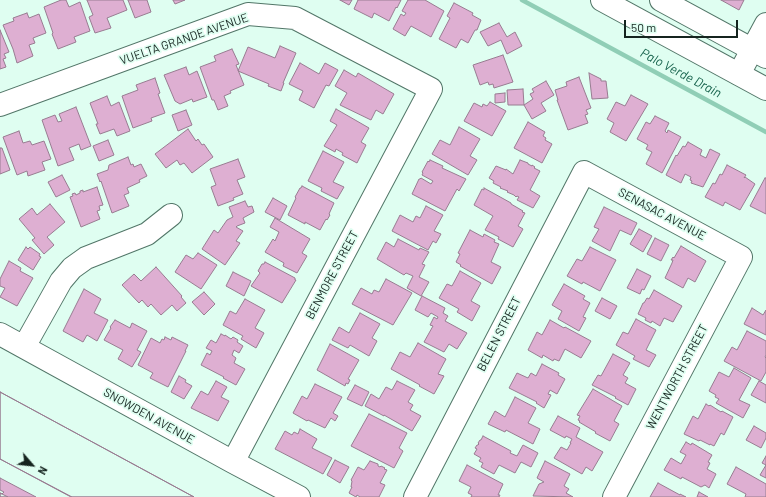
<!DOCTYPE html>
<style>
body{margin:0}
#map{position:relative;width:766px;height:497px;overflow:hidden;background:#dffef1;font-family:Barlow,sans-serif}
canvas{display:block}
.north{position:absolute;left:12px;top:445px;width:40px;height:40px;-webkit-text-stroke:3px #dffef1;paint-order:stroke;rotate:118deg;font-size:11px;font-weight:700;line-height:16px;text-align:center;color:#15241f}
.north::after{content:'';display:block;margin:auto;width:14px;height:18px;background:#15241f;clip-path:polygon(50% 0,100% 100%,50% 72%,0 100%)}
.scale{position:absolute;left:624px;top:20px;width:114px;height:18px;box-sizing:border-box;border:2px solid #15241f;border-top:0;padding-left:5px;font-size:12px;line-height:14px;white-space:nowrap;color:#15241f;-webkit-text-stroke:3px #dffef1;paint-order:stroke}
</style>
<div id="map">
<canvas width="766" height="497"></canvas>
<div class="north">N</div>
<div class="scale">50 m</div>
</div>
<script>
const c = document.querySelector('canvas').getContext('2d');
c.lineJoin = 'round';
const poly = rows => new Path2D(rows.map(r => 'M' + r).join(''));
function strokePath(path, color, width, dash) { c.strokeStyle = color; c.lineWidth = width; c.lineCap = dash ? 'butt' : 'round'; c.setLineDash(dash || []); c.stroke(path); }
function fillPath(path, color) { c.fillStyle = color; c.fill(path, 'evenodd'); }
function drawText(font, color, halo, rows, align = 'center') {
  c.font = font + ' Barlow,sans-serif'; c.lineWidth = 3.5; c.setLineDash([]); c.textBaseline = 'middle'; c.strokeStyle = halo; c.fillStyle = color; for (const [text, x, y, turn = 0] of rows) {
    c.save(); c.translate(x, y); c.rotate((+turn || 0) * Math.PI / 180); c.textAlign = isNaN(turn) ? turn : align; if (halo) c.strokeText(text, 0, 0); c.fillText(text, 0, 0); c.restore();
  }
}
const stream = poly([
 [522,0,766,132]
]);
const building = poly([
 [61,0,66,0,69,7,80,2,90,31,74,37,76,42,58,49,52,34,53,33,44,7,61,0],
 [87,0,123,0,127,10,107,18,111,28,95,33,89,17,93,15,87,0],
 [128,0,147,0,151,12,135,18,128,0],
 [173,0,185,0,175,4,173,0],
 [340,0,352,0,349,5,340,0],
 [358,0,401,0,397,8,396,7,389,21,374,13,372,18,354,9,358,0],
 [408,0,425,0,444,11,431,37,411,26,405,36,393,29,401,14,404,16,406,13,402,11,408,0],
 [721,0,744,0,739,10,721,0],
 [454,3,473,13,472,15,481,20,477,30,475,30,468,43,461,39,456,48,439,39,450,18,447,16,454,3],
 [27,13,29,18,39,14,46,33,33,38,35,43,29,45,33,56,17,63,13,49,3,25,14,21,13,18,27,13],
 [499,23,507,37,515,32,522,46,507,54,501,40,488,46,480,32,499,23],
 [0,30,9,52,4,54,6,58,3,59,6,67,0,69,0,30],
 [280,46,296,53,283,83,284,83,281,91,268,86,269,84,238,71,248,47,275,58,280,46],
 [232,49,239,64,236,65,244,85,230,91,231,93,224,96,228,106,218,110,214,100,212,100,200,67,216,61,214,56,232,49],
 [503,55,513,82,494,88,493,84,489,85,488,82,480,85,473,65,503,55],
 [300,63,319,74,325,63,338,70,329,86,326,85,314,108,299,100,303,91,289,84,300,63],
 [186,67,189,75,197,71,207,97,193,102,192,99,180,104,175,101,164,75,186,67],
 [344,70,356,77,358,73,394,94,383,114,376,110,371,120,340,105,347,93,335,86,344,70],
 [589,73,601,79,601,81,606,81,608,98,592,99,589,73],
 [579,77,591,108,586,110,588,114,585,115,588,123,568,130,557,100,558,100,555,90,567,86,566,82,579,77],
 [155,78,160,93,158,94,165,113,151,118,152,121,133,128,122,96,138,90,136,85,155,78],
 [546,81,554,95,541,103,546,111,532,119,524,105,533,99,530,94,534,92,532,89,546,81],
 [523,89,524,105,508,105,507,90,523,89],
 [505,93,505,102,495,103,495,94,505,93],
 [631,95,648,104,626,141,610,132,614,123,607,119,616,102,625,106,631,95],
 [107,96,111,106,119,102,130,131,117,136,114,129,100,134,96,124,98,124,90,103,107,96],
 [490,102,506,111,492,136,464,121,474,103,482,107,483,104,487,106,490,102],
 [76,107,91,146,81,150,79,144,69,148,74,160,58,166,42,120,55,115,58,122,62,121,59,114,76,107],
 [336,109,369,128,361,142,366,145,357,163,342,155,343,153,336,149,335,152,324,146,337,125,330,121,336,109],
 [186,110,192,125,178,131,172,115,186,110],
 [655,116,669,123,665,131,667,133,668,130,681,137,662,173,646,164,652,152,646,149,648,145,637,139,646,122,650,124,655,116],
 [528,122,545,132,543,136,546,138,545,140,552,144,542,163,514,148,528,122],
 [459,127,480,139,470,156,477,160,468,175,432,154,440,140,450,145,459,127],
 [188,129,196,141,198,139,202,145,204,144,213,157,192,173,184,163,180,165,177,160,166,168,155,154,188,129],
 [19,131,23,143,30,141,32,145,44,141,51,159,42,162,45,170,28,176,27,171,17,175,3,137,19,131],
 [108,140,114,155,99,161,93,146,108,140],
 [688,142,702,150,700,155,706,158,710,149,720,154,703,187,691,183,692,181,690,180,691,177,685,174,681,183,666,175,676,155,677,156,683,146,685,147,688,142],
 [0,148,2,148,10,170,0,174,0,148],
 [323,151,344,162,333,182,344,187,337,199,321,191,322,188,308,181,323,151],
 [128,157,131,165,133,164,134,167,141,164,147,176,139,180,140,182,127,188,129,193,124,195,129,206,112,213,101,181,100,182,97,174,108,170,109,165,128,157],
 [238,159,245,177,237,180,243,194,233,198,234,200,218,206,211,187,216,185,210,169,238,159],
 [430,160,443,166,442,168,466,179,459,191,457,189,445,211,412,194,419,179,420,179,421,178,431,184,433,181,422,175,423,173,422,172,428,161,429,162,430,160],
 [520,160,528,163,528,164,532,166,532,165,535,167,534,168,540,171,530,190,540,196,533,208,517,200,519,197,517,196,516,197,514,195,507,192,508,191,500,188,501,187,493,183,494,181,489,178,496,166,506,170,506,169,513,174,520,160],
 [727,165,746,175,744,178,745,177,755,184,740,210,725,202,723,206,705,197,713,183,715,184,720,174,722,175,727,165],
 [62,175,70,190,56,197,48,182,62,175],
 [765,178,766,178,766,214,750,206,765,178],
 [302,186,334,203,329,214,330,215,327,220,326,219,320,230,305,222,305,224,288,215,296,198,295,197,300,188,301,188,302,186],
 [97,187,103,205,99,206,100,210,97,211,100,219,81,227,70,197,73,196,72,194,75,193,76,195,80,193,80,191,83,190,83,192,97,187],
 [484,188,511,203,511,204,523,211,522,212,525,213,518,226,523,229,513,247,498,239,499,237,485,230,493,216,474,205,482,189,484,190,484,188],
 [273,198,287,206,280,220,265,212,273,198],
 [245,201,248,207,252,206,254,212,243,218,245,223,237,226,236,227,243,231,236,241,240,243,225,265,202,249,214,230,218,233,227,220,233,217,229,207,245,201],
 [50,204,65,222,47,237,54,245,44,254,32,240,35,238,19,219,32,208,37,215,50,204],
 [426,206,443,215,434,231,441,234,436,243,433,241,428,250,392,231,400,215,413,222,416,216,420,218,426,206],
 [604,207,637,223,631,235,620,230,610,251,592,241,599,229,594,227,604,207],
 [275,218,310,239,302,253,307,256,297,273,283,266,284,263,265,252,273,239,275,241,279,232,270,227,275,218],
 [639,229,652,236,643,252,630,244,639,229],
 [470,230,483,237,484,234,495,240,494,242,499,244,491,262,501,267,492,284,460,266,461,265,456,262,460,254,458,253,470,230],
 [655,238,669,245,661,261,647,254,655,238],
 [398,239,419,250,420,248,429,252,422,264,425,265,419,277,429,282,421,296,407,288,413,276,406,273,404,275,377,259,386,242,394,247,398,239],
 [681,246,706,261,695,282,688,278,683,288,665,278,672,263,673,260,671,260,673,257,674,258,681,246],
 [26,247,28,249,30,247,40,254,39,256,41,257,33,270,18,260,26,247],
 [590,247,616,260,600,291,583,282,582,284,567,276,577,259,582,261,590,247],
 [198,253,217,265,201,289,175,272,186,255,193,259,198,253],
 [9,261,21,268,20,271,33,278,17,306,0,297,5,288,0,286,0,279,9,261],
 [265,262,295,278,295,280,296,280,282,303,251,286,260,273,258,271,262,264,264,264,265,262],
 [156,267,182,296,181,297,186,303,177,311,172,305,161,315,151,304,148,307,142,300,139,303,122,285,134,274,141,281,156,267],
 [637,269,651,276,644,290,642,289,640,294,627,288,637,269],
 [460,271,481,283,471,301,480,306,472,321,457,312,459,309,439,298,447,284,452,286,460,271],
 [233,272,251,281,244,296,226,286,233,272],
 [386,279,412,293,393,325,352,304,361,288,372,294,374,290,379,292,386,279],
 [564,284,585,296,583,299,590,303,583,317,586,318,579,331,558,319,562,311,552,305,564,284],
 [84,289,101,299,94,313,108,320,97,341,87,335,83,342,63,331,84,289],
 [654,290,682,306,673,322,664,318,660,326,652,321,651,323,645,320,646,318,638,314,643,303,644,303,647,298,649,299,654,290],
 [204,292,215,304,204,315,192,302,204,292],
 [422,296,445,308,443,313,448,316,445,321,467,333,457,349,449,344,444,352,424,342,433,326,430,325,434,317,437,319,438,317,431,313,428,317,415,310,422,296],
 [602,298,617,306,610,319,595,311,602,298],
 [245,299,265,310,255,328,264,333,256,348,241,339,243,336,223,325,230,311,236,314,245,299],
 [752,308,763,315,766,310,766,335,744,324,752,308],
 [360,313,380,324,372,338,377,341,369,356,350,345,348,348,332,340,339,327,349,333,360,313],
 [636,319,656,330,646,350,656,355,649,367,633,359,635,356,616,345,623,332,628,334,636,319],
 [115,320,130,328,132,323,147,331,137,350,141,352,132,367,118,359,123,350,104,340,111,328,110,327,115,320],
 [550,320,564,328,565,327,591,341,581,358,565,349,559,361,554,359,553,361,543,355,542,358,528,350,537,332,542,335,550,320],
 [747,331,766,341,766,355,765,357,766,358,766,372,761,381,724,361,732,347,737,350,747,331],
 [221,334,225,336,225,335,231,339,233,337,238,340,237,342,243,346,239,353,234,350,232,355,236,358,234,363,245,369,236,385,223,378,224,377,201,365,207,353,210,355,212,351,206,348,211,340,216,343,221,334],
 [165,337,171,340,172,337,188,345,185,351,186,351,168,387,150,378,153,373,138,365,151,338,160,343,162,339,164,340,165,337],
 [418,343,446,359,438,374,444,376,434,394,419,386,420,385,391,369,400,352,410,357,418,343],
 [330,344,359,360,348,379,350,380,348,384,346,383,345,386,317,370,330,344],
 [613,354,630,363,623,375,628,378,625,383,636,389,628,405,615,398,616,397,592,385,598,375,601,376,613,354],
 [542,364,559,373,558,375,565,379,557,394,550,390,548,394,551,395,544,408,536,403,537,402,509,388,517,373,528,378,531,373,536,376,542,364],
 [734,368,751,378,739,400,750,405,743,418,716,403,719,399,715,397,716,395,709,391,719,372,729,377,734,368],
 [179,376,186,380,185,382,192,386,184,399,171,392,179,376],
 [216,381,227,387,221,397,229,401,218,421,191,408,201,391,208,395,216,381],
 [397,381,415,390,408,402,413,405,410,410,421,416,412,431,384,415,384,416,365,406,371,394,379,399,386,387,392,390,397,381],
 [759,381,766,385,766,403,751,395,759,381],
 [315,384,342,397,333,413,338,416,335,421,331,418,325,428,308,420,307,421,293,413,302,396,307,399,315,384],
 [355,385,369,392,362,406,347,399,355,385],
 [593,389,622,406,614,421,619,424,610,441,595,433,596,432,579,422,580,421,578,420,580,416,577,415,593,389],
 [0,392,194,497,72,497,0,459,0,392],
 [0,392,194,497,71,497,0,459,0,392],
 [515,397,536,408,528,423,540,429,533,444,506,430,505,432,488,424,495,411,505,417,515,397],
 [706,404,709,406,710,405,721,412,722,411,733,417,724,435,721,433,714,446,710,444,710,445,700,440,699,441,684,434,693,416,698,419,706,404],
 [369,414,407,433,399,448,403,451,394,468,351,446,369,414],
 [558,416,580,428,576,437,603,452,592,471,586,467,582,474,554,458,561,447,567,450,571,443,570,443,572,439,566,436,565,438,550,430,558,416],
 [754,426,766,433,766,438,761,448,746,440,754,426],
 [300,429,317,439,312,448,332,458,323,474,275,449,285,431,292,435,294,432,298,434,300,429],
 [483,436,511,451,510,453,517,456,523,445,538,453,531,467,521,462,515,473,499,465,494,474,481,467,483,463,479,461,481,458,474,454,477,449,475,448,477,445,478,445,479,444,478,443,480,440,481,440,483,436],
 [686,442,691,445,692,443,712,455,708,462,710,463,707,469,716,474,709,488,705,485,701,487,682,477,681,479,664,470,671,458,681,464,686,455,680,452,686,442],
 [766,456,766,478,760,475,766,465,762,463,766,456],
 [335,460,349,467,340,483,327,475,335,460],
 [370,461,378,464,378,466,380,467,381,466,385,468,384,469,387,470,380,483,385,485,379,497,360,497,357,495,356,497,349,493,352,487,351,487,352,481,351,480,358,467,364,470,370,461],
 [545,461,570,474,564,486,569,489,566,493,573,497,533,496,539,484,544,482,537,478,545,461],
 [467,465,503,484,498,495,500,495,499,497,471,497,472,495,468,493,471,487,459,481,467,465],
 [736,467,766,484,766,497,745,497,746,494,727,484,736,467],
 [0,478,36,497,0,497,0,493,2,494,4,492,0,490,0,478],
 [658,483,680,495,680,494,686,497,650,497,658,483],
 [699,492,708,497,697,497,699,492],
 [0,493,8,497,0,497,0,493]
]);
const minor = poly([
 [739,74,766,24],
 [0,105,248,14,295,18,431,89,233,462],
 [0,334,233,462,299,497],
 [24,347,61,281,72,268,86,258,147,234,171,215],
 [415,497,584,172,741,257,614,497]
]);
const major = poly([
 [602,0,766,89],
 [661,0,766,57]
]);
const streetNames = [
 ["VUELTA GRANDE AVENUE",184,39,-19],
 ["SENASAC AVENUE",662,214,28],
 ["BENMORE STREET",332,275,-62],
 ["BELEN STREET",499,334,-63],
 ["WENTWORTH STREET",677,377,-62],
 ["SNOWDEN AVENUE",149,416,29]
];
const waterNames = [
 ["Palo Verde Drain",681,73,28]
];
strokePath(stream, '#90ceb6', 4.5);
fillPath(building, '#deafd2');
strokePath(building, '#987c91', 1);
strokePath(minor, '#527668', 24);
strokePath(major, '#527668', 24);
strokePath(minor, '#fff', 22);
strokePath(major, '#fff', 22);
drawText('12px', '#15241f', '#dffef1', streetNames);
drawText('italic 13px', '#18644e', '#dffef1', waterNames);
</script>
